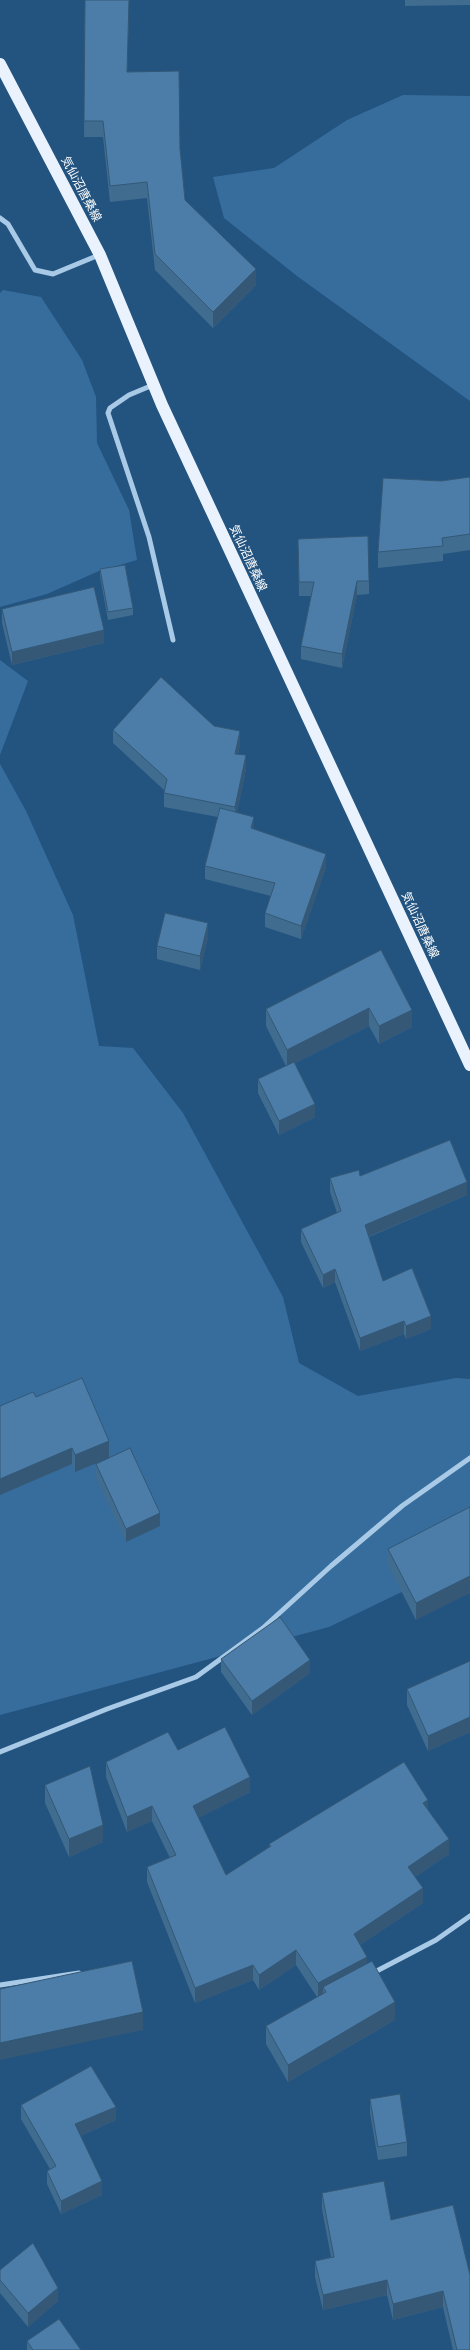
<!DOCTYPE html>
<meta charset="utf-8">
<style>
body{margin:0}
canvas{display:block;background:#23537f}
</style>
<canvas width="470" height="2350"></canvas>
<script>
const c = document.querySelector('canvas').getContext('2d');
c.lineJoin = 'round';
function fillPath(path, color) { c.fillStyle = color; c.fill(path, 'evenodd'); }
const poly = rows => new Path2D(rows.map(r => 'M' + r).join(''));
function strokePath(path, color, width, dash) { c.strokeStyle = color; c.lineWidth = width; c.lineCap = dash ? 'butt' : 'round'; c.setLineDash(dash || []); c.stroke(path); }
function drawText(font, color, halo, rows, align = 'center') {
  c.font = font + ' Raleway,"Noto Sans JP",sans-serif'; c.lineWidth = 4; c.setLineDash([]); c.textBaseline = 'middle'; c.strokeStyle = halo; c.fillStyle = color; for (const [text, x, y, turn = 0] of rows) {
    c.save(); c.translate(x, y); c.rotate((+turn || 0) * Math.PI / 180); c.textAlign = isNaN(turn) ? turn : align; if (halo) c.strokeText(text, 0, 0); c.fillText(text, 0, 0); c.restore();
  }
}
const green = poly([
 [403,95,470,96,470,401,297,276,224,218,213,177,274,168,347,120],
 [3,290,41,297,82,360,96,397,97,443,129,510,137,560,99,571,47,594,0,607,0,293],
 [0,660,28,681,0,755],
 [0,764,26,811,73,915,99,1046,133,1048,183,1113,283,1297,299,1363,358,1396,456,1378,470,1379,470,1559,329,1627,0,1715]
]);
const minor = poly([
 [0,218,8,224,35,270,53,274,99,255],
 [153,385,129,395,110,408,108,413,149,537,173,640],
 [0,1752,107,1709,196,1677,263,1628,331,1566,402,1506,470,1458],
 [371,1974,436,1940,470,1916],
 [0,1985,79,1973]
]);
const primary = poly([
 [0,64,100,255,162,405,470,1065]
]);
const wall = poly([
 [85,0,129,13,127,72,180,149,185,200,256,285,213,328,155,270,147,198,110,202,103,137,84,137],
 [405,0,470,0,470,5,405,6],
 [470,477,470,550,443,554,443,561,378,568,378,552,441,481],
 [298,539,369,581,369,594,357,595,342,668,301,659,301,646,311,596,299,596],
 [100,569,133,608,133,615,108,620,100,576],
 [2,609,104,643,12,665,2,623],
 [214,726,240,744,238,754,246,769,237,812,254,829,326,867,301,939,265,927,265,913,271,896,205,879,205,866,218,817,164,807,164,790,113,743,113,730],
 [208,937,200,970,157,959,157,946],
 [381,950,412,1027,379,1044,369,1026,295,1063,315,1117,279,1135,258,1093,258,1079,286,1066,266,1026,266,1009],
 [360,1176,467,1195,369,1237,383,1281,431,1329,406,1339,404,1334,360,1351,335,1282,323,1288,301,1242,301,1229,337,1213,330,1192,330,1178],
 [36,1397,109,1458,75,1472,72,1464,0,1495,0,1406],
 [96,1464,160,1526,126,1542,96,1478],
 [470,1507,416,1620,388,1565,388,1549],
 [221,1659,310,1673,252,1715,221,1672],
 [470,1661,470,1732,428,1751,407,1705,407,1689],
 [178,1750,250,1792,198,1818,226,1875,269,1847,269,1844,428,1809,449,1854,415,1877,423,1903,360,1945,367,1964,395,2020,288,2082,266,2044,266,2026,317,1997,296,1965,259,1990,253,1980,195,2003,147,1882,147,1867,170,1858,152,1821,127,1832,106,1777,106,1762],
 [45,1785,103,1842,69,1857,45,1803],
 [370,2099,407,2142,407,2156,378,2160,370,2113],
 [21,2105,116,2120,80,2136,102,2195,61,2214,47,2184,47,2171,50,2169,21,2119],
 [322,2193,391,2220,453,2205,470,2350,453,2350,443,2307,393,2320,387,2295,323,2310,315,2277,315,2261,331,2257,322,2209],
 [0,2270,58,2301,28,2327,0,2293],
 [27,2341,81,2350,27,2350]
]);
const shadedWall = poly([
 [256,269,256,285,213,328,213,312],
 [357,581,357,595,342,668,342,654],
 [104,630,104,643,12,665,12,652],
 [240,731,240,744,235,767,235,754],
 [246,755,246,769,235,820,235,807],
 [254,817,254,830,251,828],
 [326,854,326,867,301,939,301,926],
 [208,923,208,937,200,970,200,956],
 [369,1008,369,1026,287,1067,287,1050],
 [412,1010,412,1027,379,1044,379,1026],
 [315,1104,315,1117,279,1135,279,1121],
 [467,1182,467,1195,365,1238,365,1225],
 [335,1269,335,1282,323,1288,323,1275],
 [431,1316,431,1329,406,1339,406,1326],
 [404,1321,404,1334,360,1351,360,1338],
 [109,1441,109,1458,75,1472,75,1455],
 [72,1448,72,1464,0,1495,0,1479],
 [160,1513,160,1526,126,1542,126,1529],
 [470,1576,470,1593,416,1620,416,1603],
 [310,1660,310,1673,252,1715,252,1701],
 [470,1717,470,1732,428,1751,428,1736],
 [250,1777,250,1792,193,1821,193,1806],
 [428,1800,428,1815,423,1803],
 [152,1806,152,1821,127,1832,127,1817],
 [103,1825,103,1842,69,1857,69,1839],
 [449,1839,449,1854,408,1882,408,1867],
 [423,1888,423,1903,354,1949,354,1934],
 [296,1950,296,1965,259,1990,259,1975],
 [367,1957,367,1971,326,1992,323,1987,323,1995,318,1997,318,1983],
 [253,1965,253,1980,195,2003,195,1988],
 [395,2002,395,2020,288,2082,288,2065],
 [143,2012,143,2030,0,2060,0,2043],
 [116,2107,116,2120,75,2138,75,2124],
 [102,2181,102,2195,61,2214,61,2201],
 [387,2280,387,2295,323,2310,323,2295],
 [58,2288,58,2301,28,2327,28,2313],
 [443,2291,443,2307,393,2320,393,2304]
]);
const building = poly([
 [85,0,129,0,127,72,179,71,180,149,185,200,256,269,213,312,155,254,147,182,110,186,103,121,84,121,85,0],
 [470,477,470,534,442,538,443,546,378,552,383,478,441,481,470,477],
 [368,536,369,581,357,581,342,654,301,646,314,582,299,582,298,539,368,536],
 [125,565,133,608,108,612,100,569,125,565],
 [94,587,104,630,12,652,2,609,94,587],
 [161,677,214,726,240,731,235,754,246,755,235,807,164,793,167,779,113,730,161,677],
 [220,808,254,817,251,828,326,854,301,926,265,913,275,883,205,866,220,808],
 [165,913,208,923,200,956,157,946,165,913],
 [381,950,412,1010,379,1026,369,1008,287,1050,266,1009,381,950],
 [294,1062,315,1104,279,1121,258,1079,294,1062],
 [450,1140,467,1182,365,1225,383,1281,412,1268,431,1316,406,1326,404,1321,360,1338,335,1269,323,1275,301,1229,341,1211,330,1178,359,1170,360,1176,450,1140],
 [82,1378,109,1441,75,1455,72,1448,0,1479,0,1406,33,1392,36,1397,82,1378],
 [130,1448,160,1513,126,1529,96,1464,130,1448],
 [470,1507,470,1576,416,1603,388,1549,470,1507],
 [280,1617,310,1660,252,1701,221,1659,280,1617],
 [470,1661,470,1717,428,1736,407,1689,470,1661],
 [225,1727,250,1777,193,1806,226,1875,271,1846,269,1844,404,1762,428,1800,423,1803,449,1839,408,1867,423,1888,354,1934,367,1957,318,1983,296,1950,259,1975,253,1965,195,1988,147,1867,176,1855,152,1806,127,1817,106,1762,168,1732,178,1750,225,1727],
 [90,1766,103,1825,69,1839,45,1785,90,1766],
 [132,1961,143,2012,0,2043,0,1989,132,1961],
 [372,1961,395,2002,288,2065,266,2026,326,1992,323,1987,372,1961],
 [91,2066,116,2107,75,2124,102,2181,61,2201,47,2171,56,2166,21,2105,91,2066],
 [400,2094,407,2142,378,2147,370,2099,400,2094],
 [384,2181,391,2220,453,2205,470,2275,470,2350,457,2350,443,2291,393,2304,387,2280,323,2295,315,2261,334,2257,322,2193,384,2181],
 [33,2243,58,2288,28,2313,0,2280,0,2270,33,2243],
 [59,2319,81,2350,33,2350,27,2341,59,2319]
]);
const streetNames = [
 ["気仙沼唐桑線",81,189,62],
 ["気仙沼唐桑線",248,558,65],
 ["気仙沼唐桑線",420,925,65]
];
fillPath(green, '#376d9d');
strokePath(minor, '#a9cae6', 5);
strokePath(primary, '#eaf3fd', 12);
fillPath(wall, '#406c90');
fillPath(shadedWall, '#345876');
fillPath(building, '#4b7da8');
strokePath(building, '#345876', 1);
drawText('12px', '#fff', '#23537f', streetNames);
</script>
